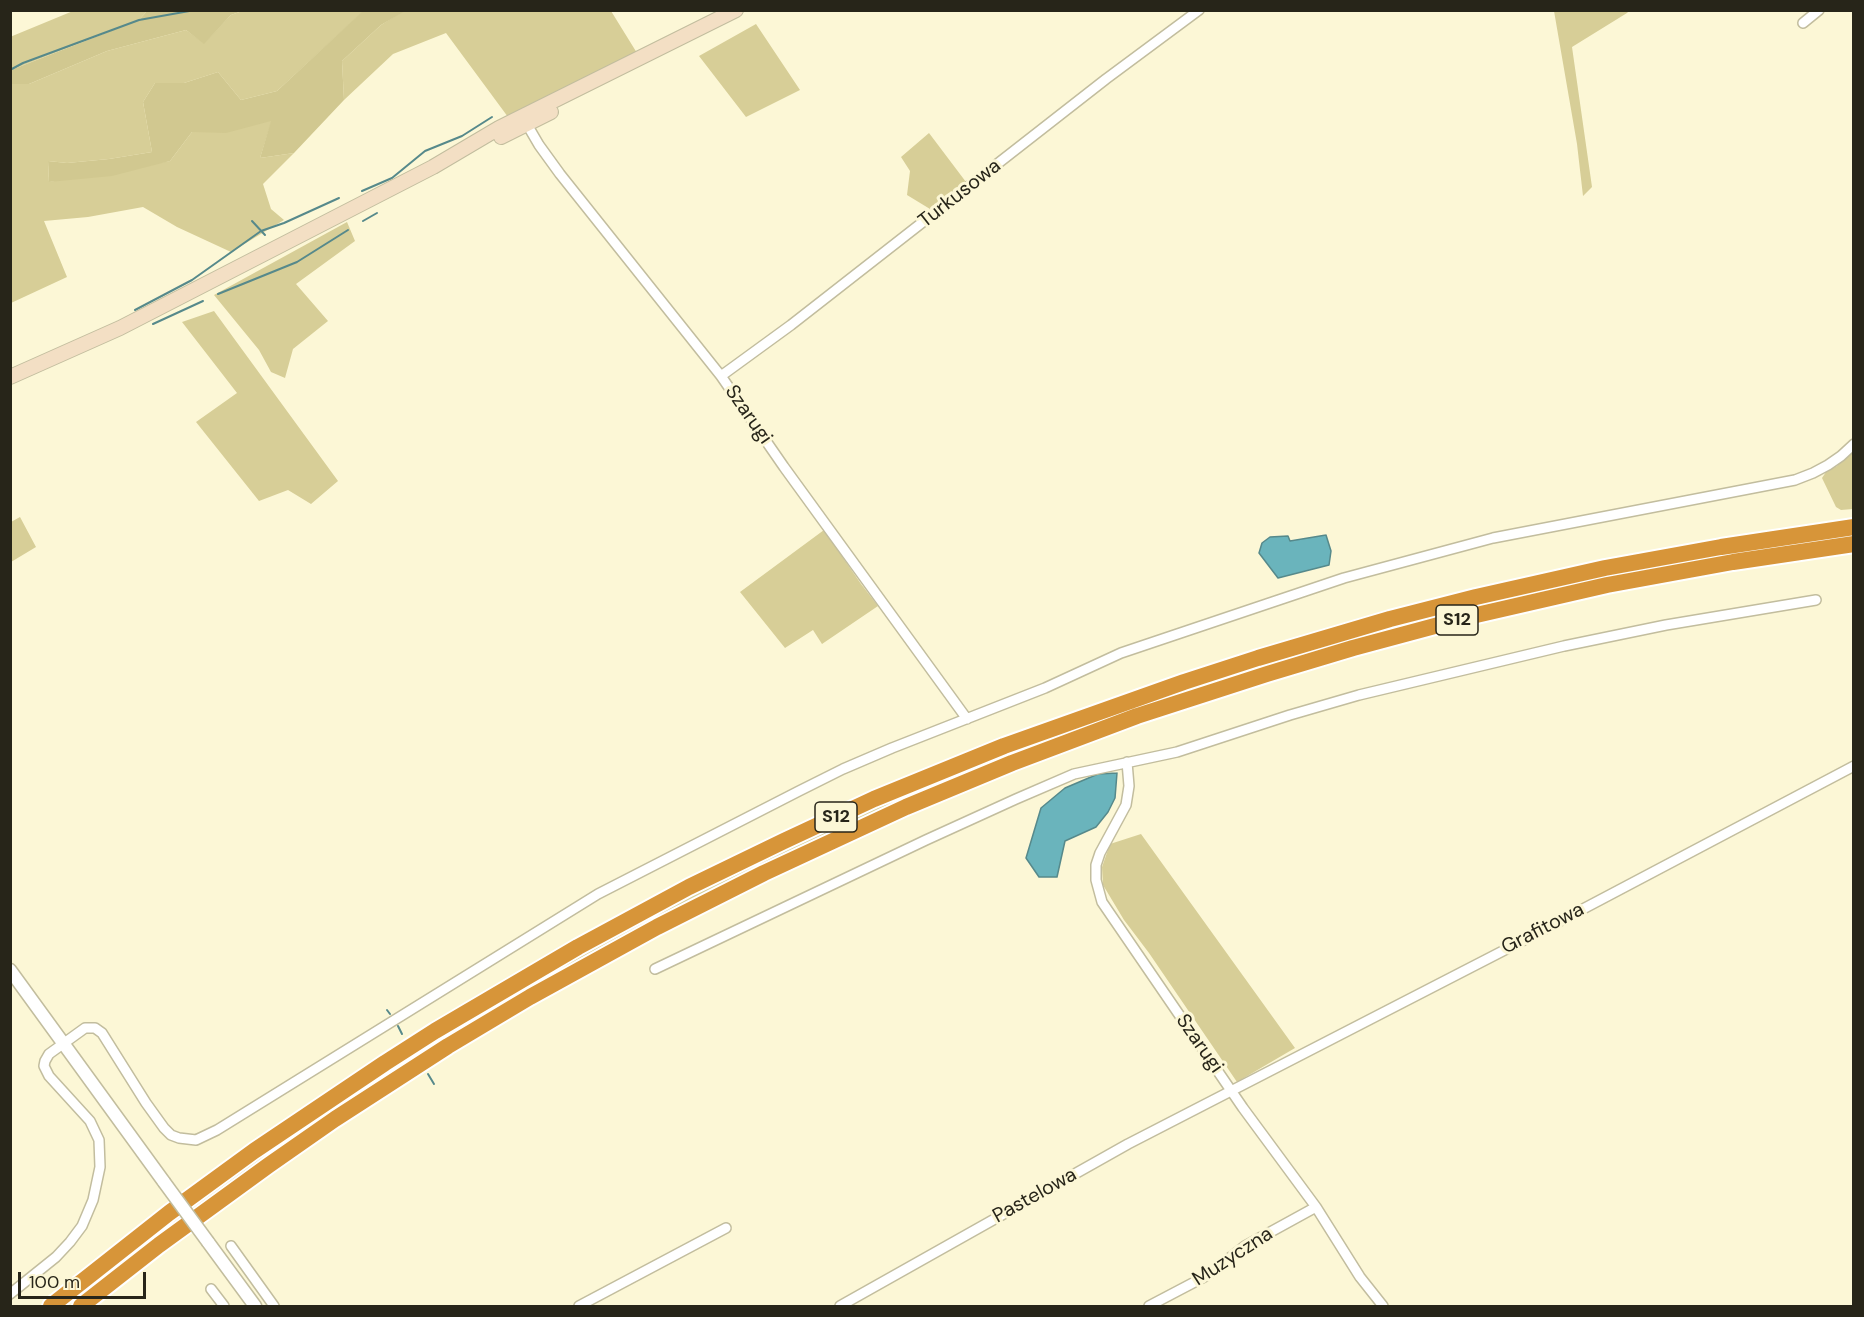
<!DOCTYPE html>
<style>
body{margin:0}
#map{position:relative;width:1864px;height:1317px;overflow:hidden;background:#fcf7d6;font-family:"DM Sans",sans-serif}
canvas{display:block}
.frame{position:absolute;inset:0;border:12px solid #272519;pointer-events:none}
.scale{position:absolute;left:18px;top:1272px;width:128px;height:27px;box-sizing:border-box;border:3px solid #272519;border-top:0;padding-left:8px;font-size:18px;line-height:21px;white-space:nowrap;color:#272519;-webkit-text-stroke:4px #fcf7d6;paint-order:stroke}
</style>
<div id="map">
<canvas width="1864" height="1317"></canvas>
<div class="frame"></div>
<div class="scale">100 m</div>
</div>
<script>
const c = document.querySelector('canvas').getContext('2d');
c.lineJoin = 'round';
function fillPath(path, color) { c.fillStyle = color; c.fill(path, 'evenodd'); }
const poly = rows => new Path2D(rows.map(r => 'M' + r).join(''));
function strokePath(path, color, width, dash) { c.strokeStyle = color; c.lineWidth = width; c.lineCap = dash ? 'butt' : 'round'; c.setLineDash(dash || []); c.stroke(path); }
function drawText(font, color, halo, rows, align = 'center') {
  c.font = font + ' "DM Sans",sans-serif'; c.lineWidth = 6; c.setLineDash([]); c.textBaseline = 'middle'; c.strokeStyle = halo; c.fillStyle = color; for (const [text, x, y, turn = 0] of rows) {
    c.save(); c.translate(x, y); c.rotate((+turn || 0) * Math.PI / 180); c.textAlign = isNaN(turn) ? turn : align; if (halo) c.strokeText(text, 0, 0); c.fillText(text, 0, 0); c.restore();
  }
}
const green = poly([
 [405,10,611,11,637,53,508,117,446,33,393,54,344,100,342,61,381,25],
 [73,11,147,11,139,20,11,70,10,37],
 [242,11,364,11,277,91,241,100,218,72,184,83,155,83,143,102,152,152,109,159,67,163,48,161,49,182,170,161,192,132,226,132,272,120,260,158,294,153,263,184,271,209,284,220,231,252,177,227,143,207,88,217,44,221,67,277,11,303,11,84,29,84,107,51,186,30,204,43,231,15],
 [1554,11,1629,11,1627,13,1572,47,1592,187,1583,196,1577,144],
 [756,24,800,90,746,117,699,56],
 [929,133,966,182,930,209,907,195,910,171,901,157],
 [347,222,355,241,296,284,328,321,293,349,285,378,271,372,259,350,214,295],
 [214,311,338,481,311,504,288,490,259,501,196,422,237,393,182,322],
 [1853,451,1853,509,1841,510,1836,507,1822,478,1826,472,1837,466],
 [20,517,36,547,11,562,11,522],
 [824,530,861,584,878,606,822,644,813,630,785,648,740,592],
 [1570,581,1571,588,1144,708,653,924,133,1259,129,1253,263,1154,465,1021,545,975,649,917,789,847,852,818,1005,753,1142,702,1332,641],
 [1141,834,1295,1048,1237,1082,1149,953,1124,920,1103,885,1102,867,1110,844]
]);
const forest = poly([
 [364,10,405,11,381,25,342,61,344,100,294,153,260,158,271,121,226,133,192,132,170,161,112,176,49,182,48,161,67,163,109,159,152,152,143,102,155,83,184,83,218,72,241,100,277,91],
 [147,11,242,11,231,15,204,44,186,30,107,51,29,84,11,84,11,70,139,20]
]);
const water = poly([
 [1326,535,1331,551,1329,565,1278,578,1259,553,1262,543,1270,537,1288,536,1290,541,1326,535],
 [1117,773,1115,798,1108,812,1096,827,1065,841,1057,877,1039,877,1026,858,1041,808,1065,788,1098,774,1117,773]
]);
const stream = poly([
 [10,70,23,63,139,20,195,10],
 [362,191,392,178,425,151,462,136,492,117],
 [252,221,265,235],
 [363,221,377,213],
 [218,294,297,262,348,230],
 [135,310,192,280,261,231,284,223,339,198],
 [153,324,203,301],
 [387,1010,390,1014],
 [398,1026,402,1034],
 [428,1074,434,1084]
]);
const minor = poly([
 [1803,23,1819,10],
 [525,121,539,145,560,174,721,376,784,467,967,719],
 [721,376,791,325,1106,79,1199,10],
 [1127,762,1129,786,1126,805,1100,853,1096,865,1096,880,1102,902,1243,1108,1316,1207,1360,1277,1383,1306],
 [655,969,926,840,1016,799,1074,774,1177,752,1290,715,1359,695,1564,646,1666,625,1816,600],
 [231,1246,274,1306],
 [211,1289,224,1306],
 [10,1294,56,1257,70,1242,82,1226,93,1200,100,1167,99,1140,90,1121,49,1076,44,1066,45,1061,49,1054,85,1028,95,1028,102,1033,146,1103,164,1128,171,1135,179,1138,196,1140,217,1130,598,894,799,791,843,769,892,748,1045,688,1121,653,1344,578,1493,538,1795,480,1813,473,1828,465,1841,456,1854,444],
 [579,1306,726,1228],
 [840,1306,1128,1144,1528,938,1854,766],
 [1149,1306,1208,1275,1245,1246,1316,1207]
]);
const tertiary = poly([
 [10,970,164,1182],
 [208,1242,255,1306]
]);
const secondary = poly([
 [501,137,551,112],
 [10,377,120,328,433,167,499,128,736,10]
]);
const motorway = poly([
 [51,1306,169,1213,254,1151,385,1063,435,1031,578,947,689,887,784,841,874,799,1004,746,1184,682,1258,658,1390,619,1476,597,1605,568,1721,547,1854,527],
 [81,1306,159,1245,269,1165,335,1119,448,1046,530,997,657,927,764,873,906,807,1012,763,1137,716,1267,674,1353,648,1472,616,1607,585,1733,562,1854,544]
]);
const tertiaryBridge = poly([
 [164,1182,208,1242]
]);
const shields = [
 [1457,620,42],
 [836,817,42]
];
const shieldNames = [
 ["S12",1457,620],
 ["S12",836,817]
];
const streetNames = [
 ["Turkusowa",960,194,-38],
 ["Szarugi",748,415,55],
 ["Grafitowa",1543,929,-27],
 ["Szarugi",1199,1044,55],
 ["Pastelowa",1035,1196,-29],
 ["Muzyczna",1233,1257,-33]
];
fillPath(green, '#d7ce97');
fillPath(forest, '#d1c890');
fillPath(water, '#6ab4bc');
strokePath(water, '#56898b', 1.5);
strokePath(stream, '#56898b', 2);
strokePath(minor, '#c2bd9e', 12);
strokePath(tertiary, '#c2bd9e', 15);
strokePath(secondary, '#c2bd9e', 16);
strokePath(motorway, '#fff', 20);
strokePath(minor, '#fff', 9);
strokePath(tertiary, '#fff', 12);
strokePath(secondary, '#f3dfc4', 14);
strokePath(motorway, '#d79539', 16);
strokePath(tertiaryBridge, '#c2bd9e', 15, []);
strokePath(tertiaryBridge, '#fff', 12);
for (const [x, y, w] of shields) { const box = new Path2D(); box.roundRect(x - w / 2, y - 15, w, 30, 4.5); c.fillStyle = '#fcf7d6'; c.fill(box); strokePath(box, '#272519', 1.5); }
drawText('bold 18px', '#272519', null, shieldNames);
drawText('20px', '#272519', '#fcf7d6', streetNames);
</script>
